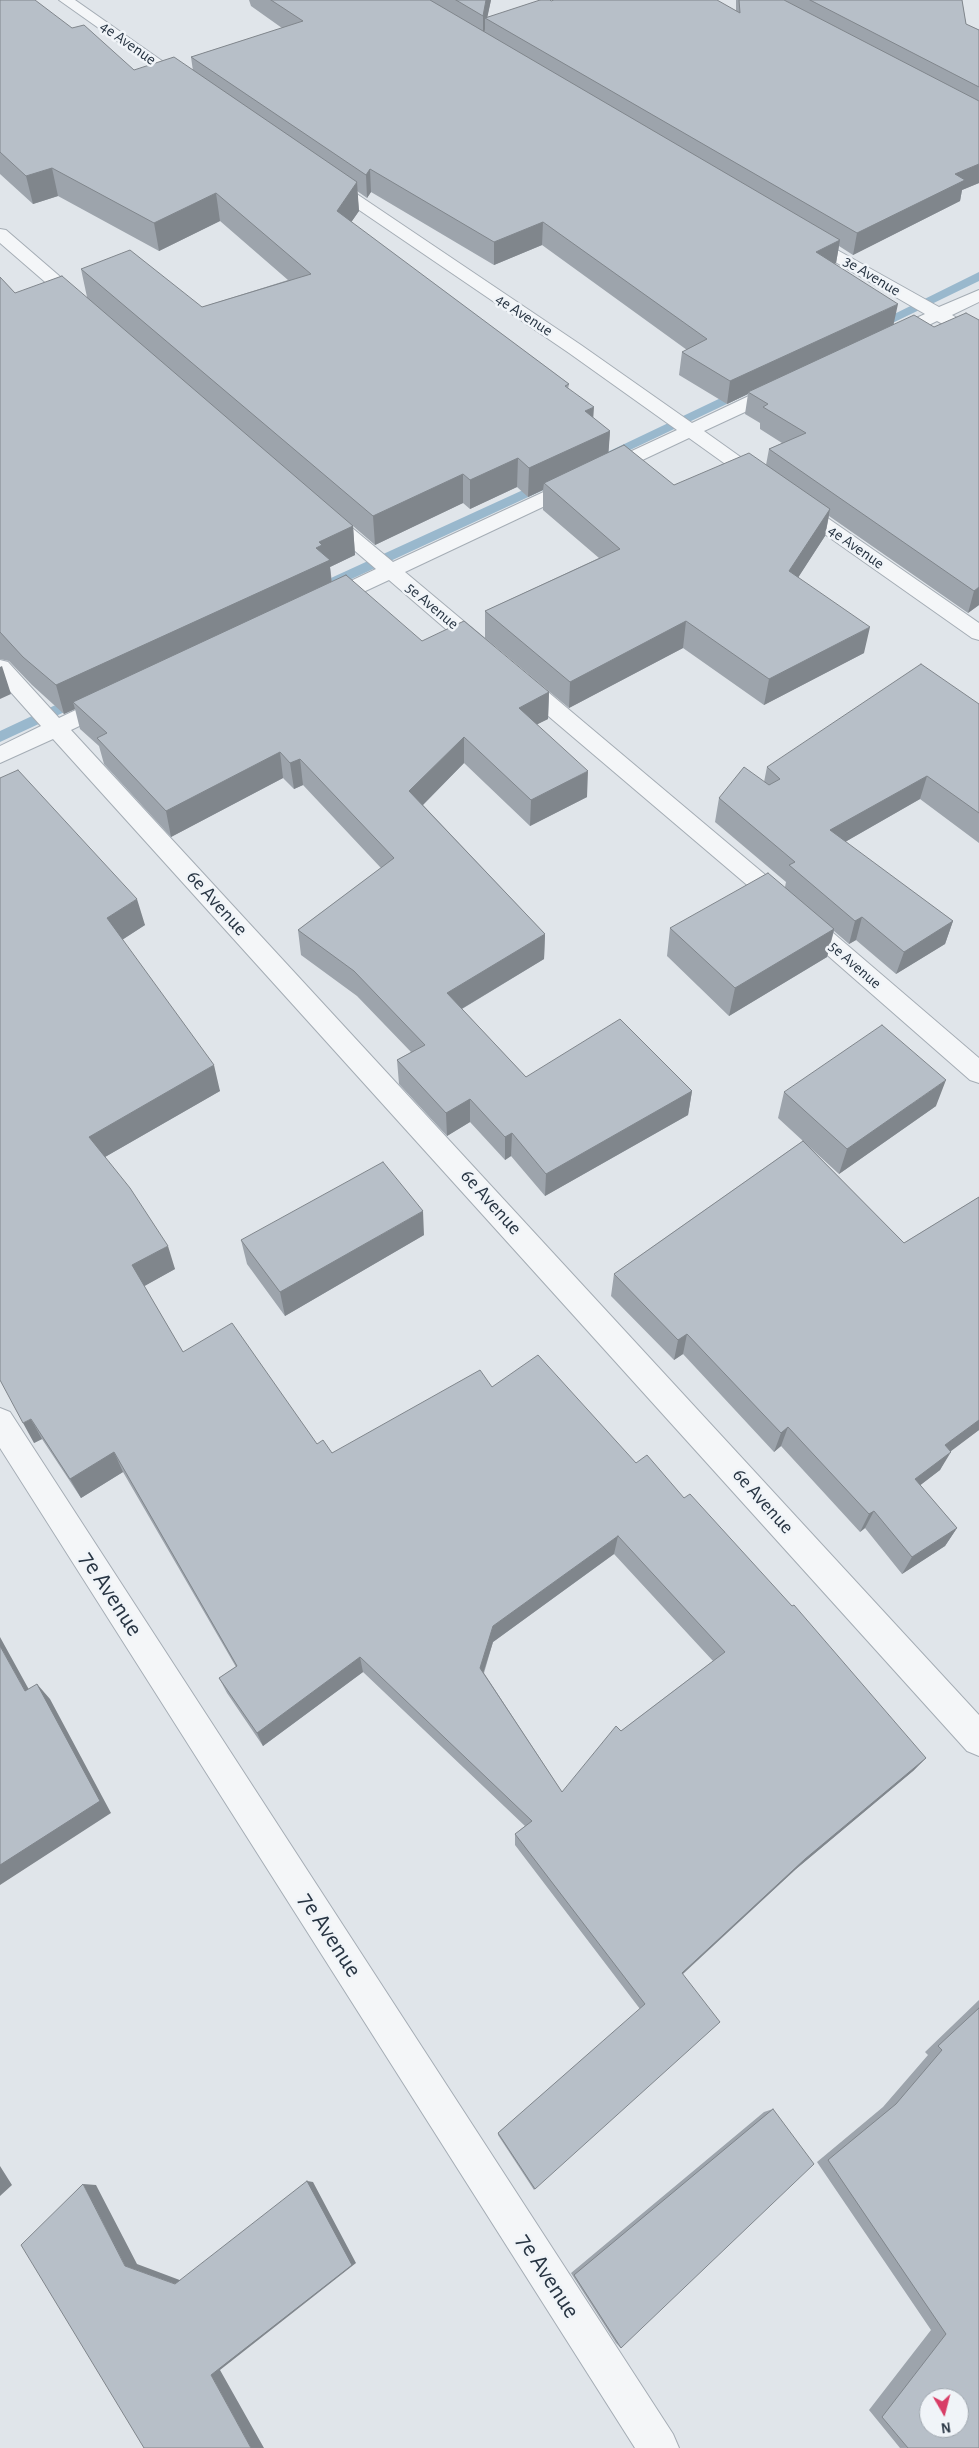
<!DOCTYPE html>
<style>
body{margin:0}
#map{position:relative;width:979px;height:2448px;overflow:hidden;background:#e0e5ea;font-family:"Alegreya Sans",sans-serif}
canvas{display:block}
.north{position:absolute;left:919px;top:2388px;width:50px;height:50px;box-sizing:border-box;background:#f0f4f8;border:1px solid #a0a8b0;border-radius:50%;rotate:172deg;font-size:14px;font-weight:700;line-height:20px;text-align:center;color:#283543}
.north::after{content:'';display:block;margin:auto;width:18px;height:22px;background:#d83d66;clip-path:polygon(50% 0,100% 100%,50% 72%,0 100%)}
</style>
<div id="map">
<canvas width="979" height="2448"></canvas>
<div class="north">N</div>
</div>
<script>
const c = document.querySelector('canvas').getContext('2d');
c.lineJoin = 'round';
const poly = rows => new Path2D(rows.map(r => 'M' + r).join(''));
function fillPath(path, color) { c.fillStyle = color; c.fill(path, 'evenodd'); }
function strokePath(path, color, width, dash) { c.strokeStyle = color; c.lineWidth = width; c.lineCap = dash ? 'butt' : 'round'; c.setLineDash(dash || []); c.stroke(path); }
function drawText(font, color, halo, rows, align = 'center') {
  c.font = font + ' "Alegreya Sans",sans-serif'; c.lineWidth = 5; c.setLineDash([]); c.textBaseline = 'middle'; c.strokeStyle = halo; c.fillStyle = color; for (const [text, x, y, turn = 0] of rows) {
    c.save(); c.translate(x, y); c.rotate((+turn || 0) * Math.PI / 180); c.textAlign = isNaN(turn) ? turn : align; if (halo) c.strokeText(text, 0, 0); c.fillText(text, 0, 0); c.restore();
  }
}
const stream = poly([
 [979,272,979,281,876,331,868,331,866,328,979,272],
 [746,386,750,387,752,390,750,393,609,460,599,460,597,457,746,386],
 [547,479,552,480,554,483,552,486,330,589,325,590,318,586,320,583,547,479],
 [79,694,84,695,86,699,84,703,0,742,0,731,79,694]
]);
const minor = poly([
 [59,0,75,0,195,84,187,89,182,87,59,0],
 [327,176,333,178,581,345,692,423,774,384,788,384,790,388,788,392,704,431,770,478,773,482,770,486,763,488,756,486,689,438,405,572,492,645,495,650,492,655,484,657,476,655,389,580,331,607,324,609,317,607,314,602,317,597,376,569,319,520,316,516,319,512,326,510,333,512,393,562,677,430,569,353,321,184,319,181,321,178,327,176],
 [0,229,6,230,86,299,89,303,86,307,74,307,0,243,0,229],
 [805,232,939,307,979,290,979,302,952,315,979,331,979,343,937,321,896,341,884,341,881,337,884,333,925,314,799,241,797,237,799,233,805,232],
 [796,499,803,501,979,623,979,640,972,638,789,509,786,505,789,501,796,499],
 [0,660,8,662,59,718,103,697,111,695,119,697,122,702,119,707,71,730,979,1715,979,1756,967,1751,53,739,0,763,0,746,41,726,0,680,0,660],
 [521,674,529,676,769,878,979,1058,979,1083,970,1080,753,890,513,686,510,681,513,676,521,674],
 [0,1408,10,1412,673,2434,679,2448,635,2448,0,1448,0,1408]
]);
const wall = poly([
 [0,0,72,28,134,70,193,71,191,57,282,28,251,6,249,0,491,0,487,17,551,1,736,11,736,0,962,0,966,24,979,30,979,183,962,190,960,201,853,255,839,246,836,263,835,264,894,324,979,605,968,613,829,516,825,536,798,577,864,653,764,705,683,648,569,708,485,638,485,611,599,558,543,510,543,490,528,497,517,487,470,509,463,503,375,545,353,526,355,555,330,567,332,582,422,641,549,692,548,719,537,724,587,797,530,826,464,763,423,805,545,934,544,959,462,1009,526,1077,692,1091,688,1115,545,1196,511,1156,505,1160,470,1122,447,1136,399,1084,397,1060,411,1052,357,996,301,955,298,930,381,868,303,785,294,789,283,778,171,837,104,764,99,746,80,729,75,709,64,714,32,685,9,661,0,659,0,277,15,293,87,297,81,269,202,307,288,280,220,221,159,251,58,196,33,204,0,174],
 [357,191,367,198,371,192,494,265,542,245,687,350,682,352,679,375,727,404,748,394,745,414,760,423,760,429,782,443,769,449,766,465,674,485,608,453,610,431,593,418,568,389,569,384,351,222,359,211],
 [979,704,979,843,920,799,845,842,953,921,945,944,896,974,856,940,849,944,834,931,827,957,729,1016,667,956,670,928,785,887,786,882,715,822,719,798,764,782,767,767],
 [0,778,145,925,122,940,220,1091,105,1157,175,1269,144,1286,183,1352,317,1444,332,1453,492,1387,636,1463,684,1498,926,1758,913,1771,796,1869,683,1974,535,2189,534,2190,498,2135,498,2133,640,2009,515,1845,515,1834,525,1826,363,1672,263,1746,227,1693,219,1678,236,1667,123,1472,81,1498,42,1439,34,1443],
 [614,1554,713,1661,621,1731,562,1792,484,1673,493,1642],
 [784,1092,936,1106,839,1174,804,1142,904,1243,979,1197,979,1430,950,1451,940,1470,920,1485,957,1528,945,1546,902,1574,865,1528,860,1532,781,1446,774,1452,683,1354,674,1360,611,1296,614,1274,803,1141,778,1118],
 [424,1235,285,1316,247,1264,241,1240],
 [979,2000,979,2448,900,2448,869,2410,931,2330,817,2162,883,2107,928,2055,925,2052],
 [773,2109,621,2348,616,2343,571,2273,764,2112]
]);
const shadedWall = poly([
 [486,0,491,0,487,19,485,18,485,29,483,38,483,16],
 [979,164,979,183,962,190,960,201,853,255,857,233,955,174],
 [52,168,58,196,33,204,26,176],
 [370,169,371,192,367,198,366,175],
 [357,182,359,211,339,240,337,211],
 [216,193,220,221,159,251,154,223],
 [543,222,542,245,494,265,494,242],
 [840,240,836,263,812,275,816,252],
 [898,304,893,327,748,392,748,394,727,404,730,381],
 [594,407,592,436,585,411],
 [610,431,608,460,544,483,543,490,528,497,529,468],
 [518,458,517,487,470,509,470,480],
 [463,474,463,503,375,545,373,516],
 [830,509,825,536,785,598,789,571],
 [353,526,355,555,330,567,332,588,73,702,75,709,64,714,56,685,319,542],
 [979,587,979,605,968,613,974,591],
 [686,621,683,648,569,708,570,682],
 [870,627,864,653,764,705,769,679],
 [2,666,11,694,0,699,0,667],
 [549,692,548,719,518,734,519,708],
 [464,737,464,763,411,817,409,791],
 [280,752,283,778,171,837,166,811],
 [300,759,303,785,294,789,290,763],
 [588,771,587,797,530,826,531,800],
 [927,776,920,799,824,854,830,830],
 [137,899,145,925,114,945,107,918],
 [862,917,856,940,849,944,855,921],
 [953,921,945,944,896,974,904,952],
 [834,929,827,957,729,1016,735,988],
 [545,934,544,959,448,1017,447,993],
 [214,1065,220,1091,98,1161,89,1137],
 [946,1080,936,1106,839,1174,847,1149],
 [692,1091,688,1115,545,1196,546,1174],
 [470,1099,470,1122,447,1136,446,1113],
 [512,1133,511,1156,505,1160,505,1137],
 [423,1211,424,1235,285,1316,280,1292],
 [168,1246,175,1269,141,1288,132,1265],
 [687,1334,683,1354,674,1360,678,1340],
 [31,1419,42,1439,34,1443,23,1423],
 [979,1420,979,1430,934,1464,945,1445],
 [788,1427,781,1446,774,1452,781,1433],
 [114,1452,123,1472,81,1498,70,1479],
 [951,1452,940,1470,905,1497,915,1479],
 [874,1511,865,1528,860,1532,869,1514],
 [957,1528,945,1546,902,1574,912,1557],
 [618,1536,614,1554,493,1642,480,1683,480,1668,493,1626],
 [0,1637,38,1706,25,1691,0,1646],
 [360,1657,363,1672,263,1746,257,1733],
 [37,1684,50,1699,111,1813,0,1885,0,1865],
 [926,1758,913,1771,796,1869,676,1980,682,1973,805,1859],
 [0,2166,12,2185,0,2196],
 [307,2181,313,2182,356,2263,220,2370,264,2448,251,2448,211,2375],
 [83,2184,96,2185,137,2264,185,2282,175,2284,125,2266]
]);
const building = poly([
 [0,0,35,0,72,28,84,25,134,70,174,57,357,182,337,211,569,384,565,386,594,407,585,411,610,431,529,468,518,458,470,480,463,474,373,516,81,269,130,250,202,307,311,274,216,193,154,223,52,168,26,176,0,152,0,0],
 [271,0,430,0,840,240,816,252,898,304,730,381,682,352,707,339,543,222,494,242,370,169,366,175,191,57,303,21,271,0],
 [456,0,486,0,483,16,456,0],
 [540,0,550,0,551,1,554,0,717,0,740,13,739,0,784,0,979,101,979,164,955,174,965,180,857,233,485,18,540,0],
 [810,0,962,0,966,24,979,30,979,87,810,0],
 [62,276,353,526,319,542,322,545,316,548,330,560,56,685,23,657,0,632,0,277,15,293,62,276],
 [966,313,979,320,979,587,974,591,769,449,806,433,763,407,768,404,748,392,914,315,934,327,966,313],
 [624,445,674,485,749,453,830,509,789,571,870,627,769,679,686,621,570,682,485,611,620,549,544,483,624,445],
 [346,575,422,641,464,621,549,692,519,708,588,771,531,800,464,737,409,791,545,934,447,993,526,1077,620,1019,692,1091,546,1174,512,1133,505,1137,470,1099,446,1113,397,1060,425,1045,354,971,298,930,394,858,300,759,290,763,280,752,166,811,97,738,107,733,73,702,346,575],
 [921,664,979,704,979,813,927,776,830,830,953,921,904,952,862,917,855,921,789,865,795,862,719,798,744,767,769,785,780,779,767,767,921,664],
 [18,770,137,899,107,918,214,1065,89,1137,130,1188,168,1246,132,1265,183,1352,232,1323,317,1444,323,1440,332,1453,480,1370,492,1387,538,1355,636,1463,647,1455,684,1498,690,1494,792,1606,794,1605,926,1758,805,1859,682,1973,720,2022,535,2189,498,2133,645,2004,515,1834,532,1821,360,1657,257,1733,219,1678,237,1666,114,1452,70,1479,31,1419,23,1423,0,1380,0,778,18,770],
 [618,1536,725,1652,621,1731,616,1726,562,1792,480,1668,493,1626,618,1536],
 [768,873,834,929,735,988,670,928,768,873],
 [882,1025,946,1080,847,1149,784,1092,882,1025],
 [803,1141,904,1243,979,1197,979,1420,945,1445,951,1452,915,1479,957,1528,912,1557,874,1511,869,1514,788,1427,781,1433,687,1334,678,1340,614,1274,803,1141],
 [383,1162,423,1211,280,1292,241,1240,383,1162],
 [0,1646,25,1691,37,1684,100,1801,0,1865,0,1646],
 [979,2008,979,2448,908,2448,882,2417,946,2334,828,2160,896,2104,942,2050,938,2046,979,2008],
 [929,2398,959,2398,959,2428,929,2428,929,2398],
 [773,2109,814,2164,621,2348,574,2275,773,2109],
 [307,2181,352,2265,211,2375,251,2448,144,2448,21,2245,83,2184,125,2266,175,2284,307,2181]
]);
const farStreetnames = [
 ["4e Avenue",128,43,35],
 ["3e Avenue",872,276,31],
 ["4e Avenue",524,315,33],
 ["4e Avenue",856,547,35],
 ["5e Avenue",432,606,40],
 ["5e Avenue",855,965,41]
];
const streetNames = [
 ["6e Avenue",217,903,48],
 ["6e Avenue",491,1202,48],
 ["6e Avenue",763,1501,48]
];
const nearStreetnames = [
 ["7e Avenue",111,1594,57],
 ["7e Avenue",330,1935,57],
 ["7e Avenue",548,2276,57]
];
fillPath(stream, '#99b8cd');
strokePath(minor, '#a5adb5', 2);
fillPath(minor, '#f4f6f8');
fillPath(wall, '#9da4ac');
fillPath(shadedWall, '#80868c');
fillPath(building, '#b7bfc8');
strokePath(building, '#80868c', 1);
drawText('16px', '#283543', '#f0f4f8', farStreetnames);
drawText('20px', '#283543', '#f0f4f8', streetNames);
drawText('24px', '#283543', '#f0f4f8', nearStreetnames);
</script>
